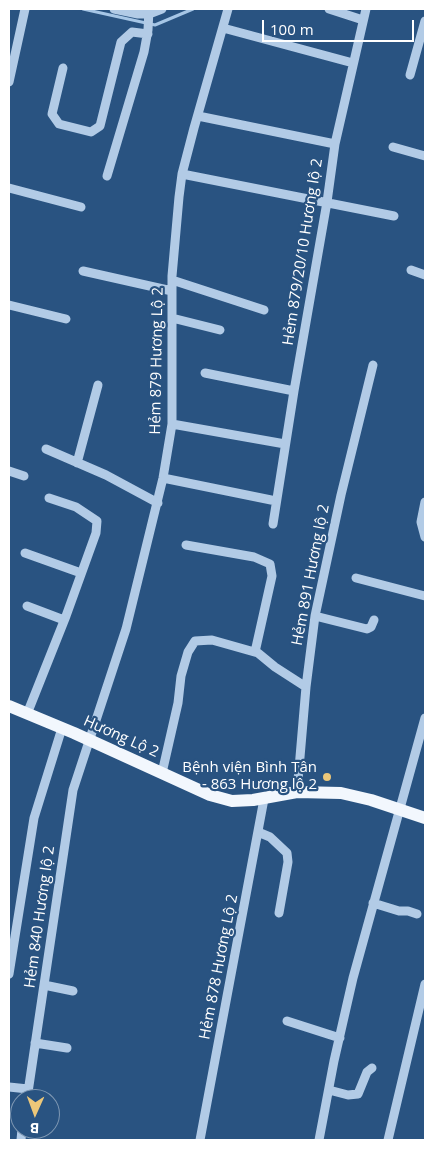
<!DOCTYPE html>
<meta charset="utf-8">
<style>
body{margin:0}
#map{position:relative;width:434px;height:1149px;overflow:hidden;background:#295381;font-family:"Open Sans",sans-serif}
canvas{display:block}
.frame{position:absolute;inset:0;border:10px solid #fff;pointer-events:none}
.north{position:absolute;left:10px;top:1089px;width:50px;height:50px;box-sizing:border-box;background:#295381;border:1px solid #7f98b3;border-radius:50%;rotate:182deg;font-size:14px;font-weight:700;line-height:20px;text-align:center;color:#fff}
.north::after{content:'';display:block;margin:auto;width:18px;height:22px;background:#ecc779;clip-path:polygon(50% 0,100% 100%,50% 72%,0 100%)}
.scale{position:absolute;left:262px;top:20px;width:152px;height:22px;box-sizing:border-box;border:2px solid #fff;border-top:0;padding-left:6px;font-size:15px;line-height:18px;white-space:nowrap;color:#fff;-webkit-text-stroke:4px #295381;paint-order:stroke}
</style>
<div id="map">
<canvas width="434" height="1149"></canvas>
<div class="frame"></div>
<div class="north">B</div>
<div class="scale">100 m</div>
</div>
<script>
const c = document.querySelector('canvas').getContext('2d');
c.lineJoin = 'round';
const poly = rows => new Path2D(rows.map(r => 'M' + r).join(''));
function strokePath(path, color, width, dash) { c.strokeStyle = color; c.lineWidth = width; c.lineCap = dash ? 'butt' : 'round'; c.setLineDash(dash || []); c.stroke(path); }
function drawText(font, color, halo, rows, align = 'center') {
  c.font = font + ' "Open Sans",sans-serif'; c.lineWidth = 4.5; c.setLineDash([]); c.textBaseline = 'middle'; c.strokeStyle = halo; c.fillStyle = color; for (const [text, x, y, turn = 0] of rows) {
    c.save(); c.translate(x, y); c.rotate((+turn || 0) * Math.PI / 180); c.textAlign = isNaN(turn) ? turn : align; if (halo) c.strokeText(text, 0, 0); c.fillText(text, 0, 0); c.restore();
  }
}
const stream = poly([
 [83,9,155,25,193,9]
]);
const minor = poly([
 [114,9,138,14,149,14,162,9],
 [329,9,363,20],
 [223,28,353,63],
 [63,68,52,114,59,124,91,132,100,126,121,42,132,32,148,34],
 [410,75,425,21],
 [9,82,25,9],
 [198,116,335,144],
 [393,147,425,156],
 [182,174,394,216],
 [107,176,144,52,148,30,149,9],
 [9,188,81,207],
 [411,270,425,275],
 [83,271,172,291],
 [172,280,264,310],
 [9,305,66,319],
 [172,318,220,330],
 [205,373,294,391],
 [172,424,285,444],
 [46,449,106,475,158,503],
 [77,463,98,385],
 [9,471,24,476],
 [163,478,276,501],
 [425,502,421,522,425,537],
 [273,524,294,391,327,202,335,144,366,9],
 [186,545,254,557,270,564,272,576,255,652],
 [25,553,81,573],
 [356,578,425,596],
 [27,606,64,620],
 [315,616,367,629,371,627,374,620],
 [27,714,66,616,96,533,97,521,76,507,49,498],
 [162,773,178,703,181,676,188,652,195,641,212,640,258,653,275,667,306,687],
 [297,792,306,687,315,616,341,495,373,365],
 [258,832,270,837,287,853,288,862,279,913],
 [373,903,399,911,408,911,417,914],
 [9,974,34,818,62,728],
 [44,985,73,991],
 [287,1021,340,1038],
 [35,1043,67,1048],
 [9,1087,28,1089],
 [329,1090,348,1095,358,1094,367,1072,372,1068],
 [27,1099,73,790,126,629,163,478,172,424,172,276,179,197,182,174,194,128,228,9],
 [21,1140,22,1129],
 [200,1140,264,799],
 [319,1140,334,1061,353,978,425,718],
 [388,1140,425,984]
]);
const major = poly([
 [9,706,74,733,210,795,232,801,253,800,297,792,341,793,371,800,425,818]
]);
const markers = [
 [327,777,5,"#ecc779"]
];
const streetNames = [
 ["Hẻm 879/20/10 Hương lộ 2",303,252,-81],
 ["Hẻm 879 Hương Lộ 2",157,361,-89],
 ["Hẻm 891 Hương lộ 2",311,575,-79],
 ["Hương Lộ 2",121,737,24],
 ["Hẻm 840 Hương lộ 2",40,917,-82],
 ["Hẻm 878 Hương Lộ 2",219,967,-79]
];
const poiNames = [
 ["Bệnh viện Bình Tân",317,768],
 ["- 863 Hương lộ 2",317,785]
];
strokePath(stream, '#a6c6e6', 3);
strokePath(minor, '#b2cbe6', 9);
strokePath(major, '#f2f7fd', 12);
for (const [x, y, r, color] of markers) { const dot = new Path2D(); dot.arc(x, y, r, 0, 2 * Math.PI); c.fillStyle = color; c.fill(dot); strokePath(dot, '#295381', 2); }
drawText('15px', '#fff', '#295381', streetNames);
drawText('15px', '#fff', '#295381', poiNames, 'right');
</script>
